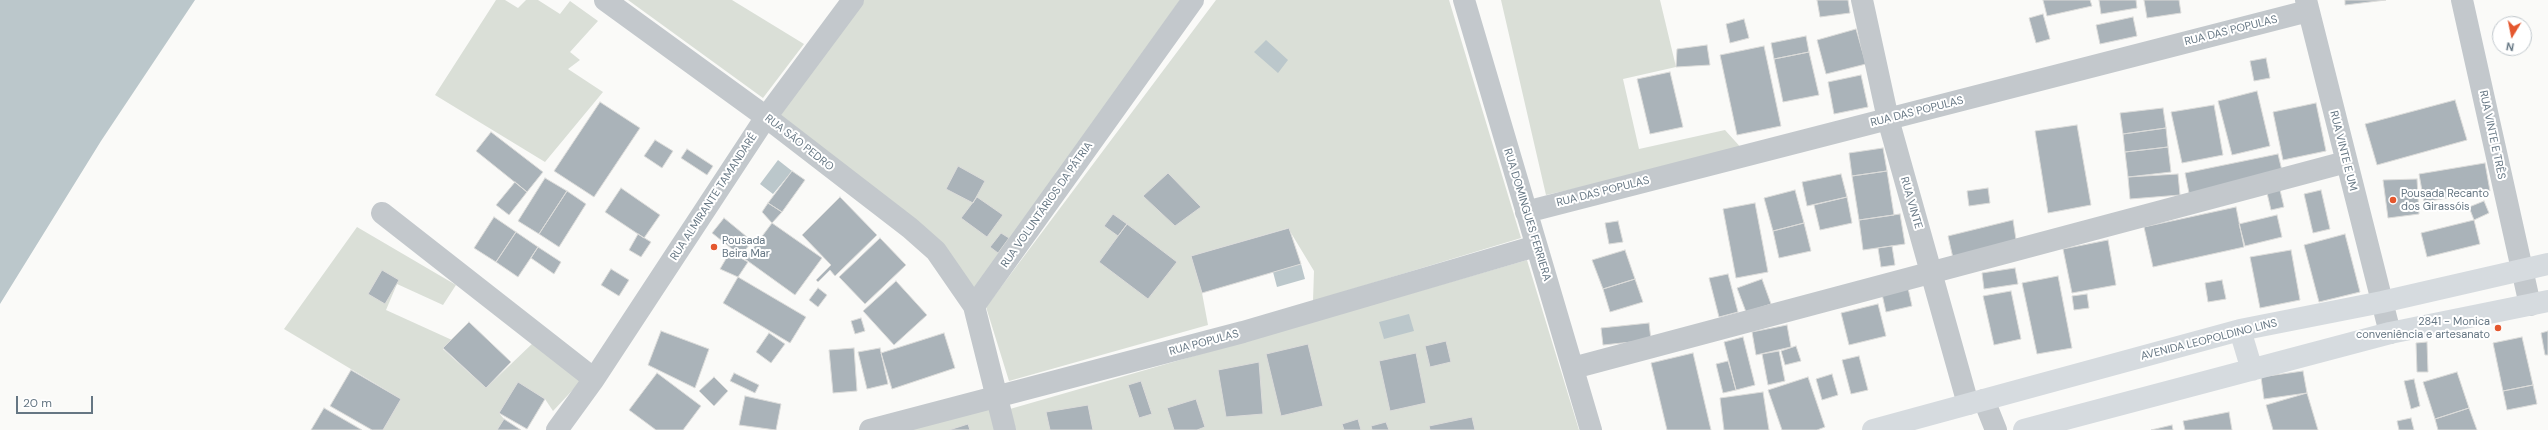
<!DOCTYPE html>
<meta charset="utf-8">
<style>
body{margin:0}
#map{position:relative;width:2548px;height:430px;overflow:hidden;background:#fafaf8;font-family:"DM Sans",sans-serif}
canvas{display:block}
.north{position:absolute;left:2492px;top:16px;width:40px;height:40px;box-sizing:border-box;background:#fff;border:1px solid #c1c8cd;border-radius:50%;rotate:190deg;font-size:11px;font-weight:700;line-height:16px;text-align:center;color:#657683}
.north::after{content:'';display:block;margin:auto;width:14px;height:18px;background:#e4572e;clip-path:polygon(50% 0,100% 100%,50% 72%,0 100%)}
.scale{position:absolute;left:16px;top:396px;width:77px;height:18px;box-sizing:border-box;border:2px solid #657683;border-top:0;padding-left:5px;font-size:12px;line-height:14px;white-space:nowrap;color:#657683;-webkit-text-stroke:3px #fff;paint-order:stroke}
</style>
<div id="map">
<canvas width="2548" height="430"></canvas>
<div class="north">N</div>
<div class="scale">20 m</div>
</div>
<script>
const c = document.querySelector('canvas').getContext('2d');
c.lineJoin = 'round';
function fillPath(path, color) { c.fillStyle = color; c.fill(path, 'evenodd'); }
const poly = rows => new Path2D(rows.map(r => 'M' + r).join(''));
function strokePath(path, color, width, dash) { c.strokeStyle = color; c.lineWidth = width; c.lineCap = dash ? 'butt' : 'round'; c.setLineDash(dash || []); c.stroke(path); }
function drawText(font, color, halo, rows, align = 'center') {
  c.font = font + ' "DM Sans",sans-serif'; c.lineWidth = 4; c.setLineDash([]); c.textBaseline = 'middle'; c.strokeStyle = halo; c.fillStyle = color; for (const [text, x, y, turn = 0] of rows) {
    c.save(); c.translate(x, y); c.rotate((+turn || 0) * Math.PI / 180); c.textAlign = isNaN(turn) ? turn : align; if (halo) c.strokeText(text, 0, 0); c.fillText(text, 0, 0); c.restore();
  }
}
const green = poly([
 [496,0,505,0,518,8,526,0,538,0,560,14,570,1,598,21,570,52,580,60,568,69,603,92,545,162,435,95],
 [628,0,732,0,804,44,763,98],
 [863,0,1180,0,973,295,777,117],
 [1216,0,1449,0,1521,238,1313,301,1314,271,1288,228,1191,256,1202,293,1208,325,1009,381,986,307],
 [1501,0,1660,0,1676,67,1623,79,1639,149,1725,130,1744,151,1546,195],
 [357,227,456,285,443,305,397,284,386,310,452,340,443,349,486,388,534,342,584,378,553,411,545,399,518,383,499,413,504,419,497,430,383,430,401,399,284,329],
 [1527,260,1579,430,1016,430,1010,409],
 [989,408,995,430,901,430]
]);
const water = poly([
 [0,0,195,0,101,141,0,304],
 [1266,40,1288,60,1278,73,1254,52],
 [778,160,792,171,773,194,760,184],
 [1301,264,1305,279,1277,287,1273,272],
 [1409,314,1414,331,1384,339,1379,322]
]);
const building = poly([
 [1817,0,1848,0,1850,13,1820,17,1817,0],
 [2043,0,2090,0,2092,6,2047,16,2043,0],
 [2099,0,2136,0,2137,8,2101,14,2099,0],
 [2144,0,2179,0,2181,13,2147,18,2144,0],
 [2345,0,2386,0,2345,5,2345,0],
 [2043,14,2050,39,2036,43,2029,18,2043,14],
 [2133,17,2137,36,2100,44,2096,25,2133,17],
 [1744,19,1749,38,1730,43,1726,24,1744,19],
 [1856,29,1866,64,1826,74,1817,40,1856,29],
 [1806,36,1809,52,1774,59,1771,43,1806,36],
 [1707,45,1710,65,1676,67,1677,49,1707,45],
 [1764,46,1781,126,1737,135,1720,55,1764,46],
 [1809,52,1819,95,1783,102,1774,59,1809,52],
 [2266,58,2270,78,2254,81,2250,61,2266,58],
 [1670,72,1683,127,1650,134,1637,79,1670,72],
 [1861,75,1868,107,1834,114,1828,82,1861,75],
 [2257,91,2270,146,2232,155,2218,101,2257,91],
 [2455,100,2467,140,2377,165,2365,124,2455,100],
 [600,102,640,128,594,197,554,171,600,102],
 [2316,103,2326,151,2283,160,2273,112,2316,103],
 [2214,105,2223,155,2182,163,2171,112,2214,105],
 [2163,108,2166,128,2123,134,2120,113,2163,108],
 [2077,125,2091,205,2048,213,2035,131,2077,125],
 [2166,128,2168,147,2125,152,2123,134,2166,128],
 [491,132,543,172,527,192,476,151,491,132],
 [655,140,673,151,662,168,644,156,655,140],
 [2168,147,2171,172,2128,177,2125,152,2168,147],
 [1883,148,1887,171,1852,176,1849,153,1883,148],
 [687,149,713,166,707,175,681,158,687,149],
 [2278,154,2283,175,2190,198,2185,173,2278,154],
 [2485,163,2490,191,2424,202,2419,174,2485,163],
 [958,166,985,181,973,203,946,189,958,166],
 [792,171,805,180,782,212,768,203,792,171],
 [1887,171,1894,215,1859,220,1852,176,1887,171],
 [1168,173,1201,207,1175,226,1143,196,1168,173],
 [1841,174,1847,197,1807,206,1802,182,1841,174],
 [2178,174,2180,195,2130,199,2128,177,2178,174],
 [545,178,567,191,539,234,518,221,545,178],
 [2417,179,2419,214,2388,218,2383,180,2417,179],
 [515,182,527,192,509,215,496,205,515,182],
 [621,188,660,215,644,238,605,212,621,188],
 [1988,188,1990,203,1969,206,1967,191,1988,188],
 [1795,190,1804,223,1773,231,1764,198,1795,190],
 [2280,190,2284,207,2271,210,2267,193,2280,190],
 [2321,190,2330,229,2313,233,2304,194,2321,190],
 [567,191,586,204,559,247,539,234,567,191],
 [840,197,877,235,835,276,830,270,818,282,816,280,831,265,802,235,840,197],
 [977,197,1003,215,987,237,961,218,977,197],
 [1847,197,1852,223,1820,230,1814,205,1847,197],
 [2484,201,2489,213,2474,220,2469,207,2484,201],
 [768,203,782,212,772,223,762,212,768,203],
 [1755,203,1768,272,1736,278,1723,209,1755,203],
 [2236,207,2244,247,2153,267,2144,227,2236,207],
 [1113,214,1127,224,1118,236,1104,226,1113,214],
 [1900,214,1905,244,1863,250,1859,220,1900,214],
 [2277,215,2282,237,2245,246,2239,224,2277,215],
 [494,217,516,232,496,262,474,248,494,217],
 [724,218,752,241,741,256,712,233,724,218],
 [2013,220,2017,246,1953,258,1948,236,2013,220],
 [2474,220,2480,244,2427,257,2421,233,2474,220],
 [1618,221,1623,242,1609,244,1605,223,1618,221],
 [772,223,822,258,795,295,745,259,772,223],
 [1804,223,1811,251,1779,258,1773,231,1804,223],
 [1127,224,1177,262,1148,299,1099,262,1127,224],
 [1289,228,1301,264,1202,293,1191,256,1289,228],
 [516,232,538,247,518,277,496,262,516,232],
 [1001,233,1009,238,998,253,990,247,1001,233],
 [638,234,651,242,641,257,629,250,638,234],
 [2345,234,2360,292,2319,302,2304,245,2345,234],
 [880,238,906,265,865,304,839,277,880,238],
 [2108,240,2116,285,2072,293,2063,249,2108,240],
 [1892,246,1895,265,1881,267,1878,248,1892,246],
 [538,247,561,262,554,274,531,258,538,247],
 [1625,250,1635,279,1603,289,1592,260,1625,250],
 [2291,250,2300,300,2260,308,2250,257,2291,250],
 [730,252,748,262,738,277,720,269,730,252],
 [2015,268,2018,284,1984,289,1982,273,2015,268],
 [611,269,629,280,619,296,601,285,611,269],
 [382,270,399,280,385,304,368,294,382,270],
 [1728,274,1738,312,1719,317,1709,278,1728,274],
 [2058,276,2072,348,2037,354,2022,283,2058,276],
 [738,277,806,317,790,343,723,303,738,277],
 [1635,279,1643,302,1610,312,1603,289,1635,279],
 [1762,279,1771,304,1746,312,1737,288,1762,279],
 [2222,280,2226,299,2208,302,2205,283,2222,280],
 [896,281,927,315,894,345,863,311,896,281],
 [818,288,827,295,818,307,809,300,818,288],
 [1908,288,1912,306,1886,312,1882,294,1908,288],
 [2011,291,2021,339,1994,345,1983,296,2011,291],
 [2087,294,2089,308,2074,310,2072,296,2087,294],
 [1878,304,1886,336,1849,345,1841,313,1878,304],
 [861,318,865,331,855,334,851,321,861,318],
 [469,322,511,362,486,388,443,348,469,322],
 [1649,323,1651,340,1603,345,1601,328,1649,323],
 [1787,325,1791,347,1756,355,1752,332,1787,325],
 [661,331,709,349,695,388,648,365,661,331],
 [2548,331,2548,355,2545,355,2541,333,2548,331],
 [769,333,785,344,771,363,756,352,769,333],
 [944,333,955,368,892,389,881,353,944,333],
 [1743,337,1755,385,1736,390,1724,342,1743,337],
 [2522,337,2533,385,2503,391,2493,343,2522,337],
 [1446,341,1451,362,1430,367,1425,346,1446,341],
 [2427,342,2428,372,2417,372,2416,343,2427,342],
 [1308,344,1323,406,1281,416,1266,354,1308,344],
 [1796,346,1801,361,1785,365,1781,351,1796,346],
 [854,348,857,391,833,393,829,350,854,348],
 [880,348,888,384,867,389,858,352,880,348],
 [1779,351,1785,381,1768,385,1762,354,1779,351],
 [1416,353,1426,403,1390,411,1379,361,1416,353],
 [1693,353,1711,430,1667,430,1651,363,1693,353],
 [1859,356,1868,390,1851,394,1842,360,1859,356],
 [1728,361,1736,390,1723,393,1716,364,1728,361],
 [1259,362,1263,414,1226,417,1218,370,1259,362],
 [351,370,401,399,383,430,372,430,330,406,351,370],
 [2303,371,2307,393,2264,399,2261,377,2303,371],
 [2457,372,2469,408,2435,419,2423,382,2457,372],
 [657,373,701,406,683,430,656,430,629,410,657,373],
 [734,373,759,385,755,393,730,381,734,373],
 [1832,374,1838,395,1822,400,1816,379,1832,374],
 [714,377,728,391,714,406,699,391,714,377],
 [1808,377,1825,427,1817,430,1782,430,1768,390,1808,377],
 [2414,379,2420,406,2411,409,2404,381,2414,379],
 [1141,381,1152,414,1139,418,1128,385,1141,381],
 [518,382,545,399,527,429,499,413,518,382],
 [2533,385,2537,404,2507,410,2503,391,2533,385],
 [1763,392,1769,430,1724,430,1720,398,1763,392],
 [2307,393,2318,430,2273,430,2266,405,2307,393],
 [745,396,781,404,776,430,739,425,745,396],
 [1196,399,1205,427,1197,430,1174,430,1167,408,1196,399],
 [1088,405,1093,430,1050,430,1046,412,1088,405],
 [324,408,362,430,311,430,324,408],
 [2469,408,2477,430,2438,430,2435,419,2469,408],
 [2229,412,2232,430,2185,430,2183,421,2229,412],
 [1472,417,1475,430,1430,430,1429,426,1472,417],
 [2411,418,2414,430,2399,430,2397,421,2411,418],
 [504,419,521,430,497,430,504,419],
 [1358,419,1361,430,1344,430,1342,424,1358,419],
 [1386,422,1389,430,1372,430,1371,426,1386,422],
 [968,424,970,430,949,430,968,424],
 [2172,425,2173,430,2151,430,2172,425]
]);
const minor = poly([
 [605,0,766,117,910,228,936,251,974,306],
 [1464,0,1591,430],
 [1862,0,1888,119,1968,404],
 [2306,0,2390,333],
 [2462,0,2530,305],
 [1526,212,2308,11],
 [382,213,594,379],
 [1573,368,2346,162],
 [1984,400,1996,430],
 [557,430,594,379,766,117,853,0],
 [870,430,1243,332,1536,246],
 [1005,430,974,306,1193,0]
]);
const secondary = poly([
 [2240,330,2252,370],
 [1873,430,2240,330,2382,302,2548,264],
 [2024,430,2390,333,2548,301]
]);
const markers = [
 [2393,200,4,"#e4572e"],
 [714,247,4,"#e4572e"],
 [2498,328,4,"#e4572e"]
];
const streetNames = [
 ["RUA DAS POPULAS",2231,31,-14],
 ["RUA DAS POPULAS",1917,112,-14],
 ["RUA VINTE E TRÊS",2492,135,78],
 ["RUA SÃO PEDRO",799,143,38],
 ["RUA VINTE E UM",2343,151,76],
 ["RUA DAS POPULAS",1603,192,-14],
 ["RUA ALMIRANTE TAMANDARÉ",714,197,-57],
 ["RUA VINTE",1911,203,74],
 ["RUA VOLUNTÁRIOS DA PÁTRIA",1047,205,-55],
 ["RUA DOMINGUES FERRIERA",1527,215,73],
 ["AVENIDA LEOPOLDINO LINS",2209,340,-14],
 ["RUA POPULAS",1204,343,-15]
];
const poiNames = [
 ["Pousada Recanto",2401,194],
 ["dos Girassóis",2401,207],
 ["Pousada",722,241],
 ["Beira Mar",722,254],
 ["2841 - Monica",2490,322,"right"],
 ["conveniência e artesanato",2490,335,"right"]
];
fillPath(green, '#dadfd7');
fillPath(water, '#bbc7cb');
fillPath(building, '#aab3b9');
strokePath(building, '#dcdcda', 1);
strokePath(minor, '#c3c8cc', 22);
strokePath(secondary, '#d6dbdf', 22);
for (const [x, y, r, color] of markers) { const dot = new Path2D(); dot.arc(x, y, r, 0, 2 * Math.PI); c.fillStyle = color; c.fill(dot); strokePath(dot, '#fff', 1.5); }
drawText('11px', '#657683', '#fff', streetNames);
drawText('11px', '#657683', '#fff', poiNames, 'left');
</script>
